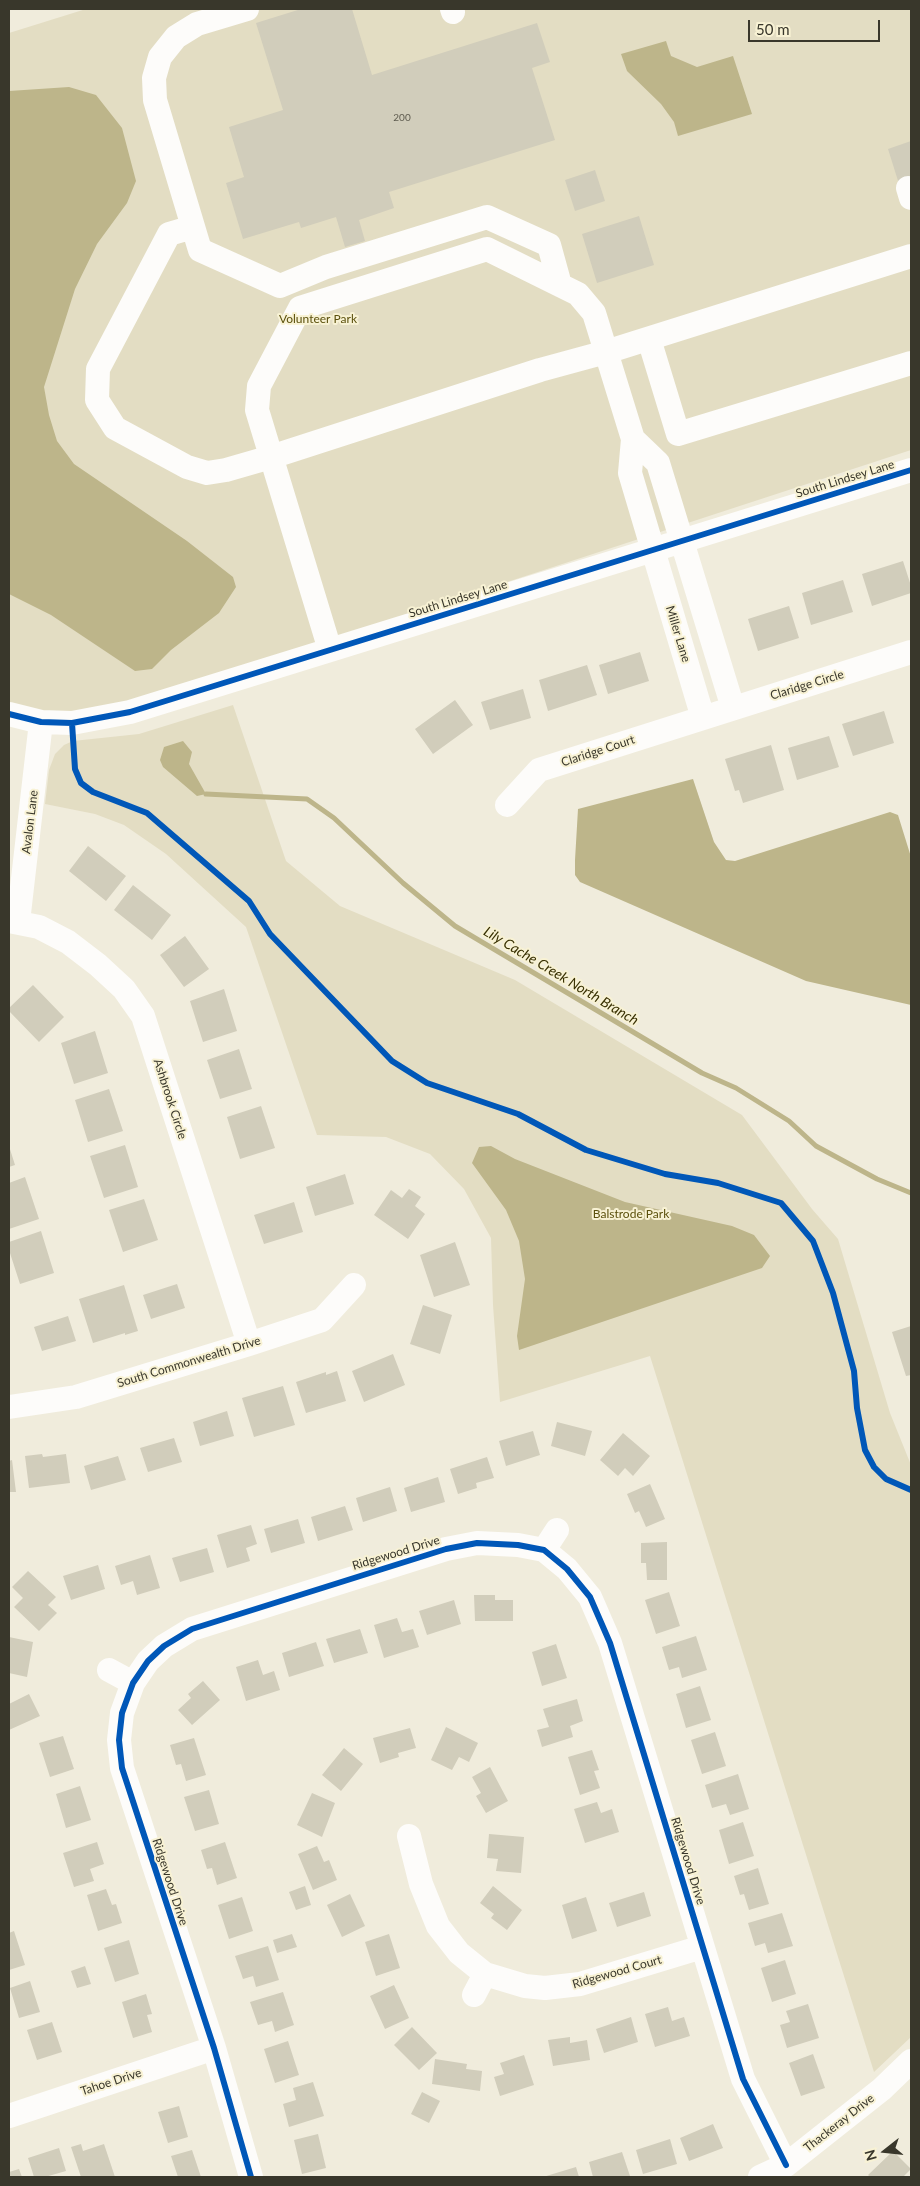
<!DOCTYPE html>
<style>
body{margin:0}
#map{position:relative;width:920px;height:2186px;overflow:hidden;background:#f0ecdc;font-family:Lato,sans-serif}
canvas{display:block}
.frame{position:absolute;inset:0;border:10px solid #39372b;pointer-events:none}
.north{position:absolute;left:860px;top:2126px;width:50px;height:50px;-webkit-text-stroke:4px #f8f2d4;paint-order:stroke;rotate:254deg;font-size:14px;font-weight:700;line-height:20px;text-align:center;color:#39372b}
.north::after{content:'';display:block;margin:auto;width:18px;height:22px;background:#39372b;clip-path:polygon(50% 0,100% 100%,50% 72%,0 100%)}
.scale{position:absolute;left:748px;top:20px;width:132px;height:22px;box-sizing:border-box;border:2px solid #39372b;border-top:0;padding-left:6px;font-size:15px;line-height:18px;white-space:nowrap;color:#39372b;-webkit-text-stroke:4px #f8f2d4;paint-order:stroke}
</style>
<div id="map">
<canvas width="920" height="2186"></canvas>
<div class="frame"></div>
<div class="north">N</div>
<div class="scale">50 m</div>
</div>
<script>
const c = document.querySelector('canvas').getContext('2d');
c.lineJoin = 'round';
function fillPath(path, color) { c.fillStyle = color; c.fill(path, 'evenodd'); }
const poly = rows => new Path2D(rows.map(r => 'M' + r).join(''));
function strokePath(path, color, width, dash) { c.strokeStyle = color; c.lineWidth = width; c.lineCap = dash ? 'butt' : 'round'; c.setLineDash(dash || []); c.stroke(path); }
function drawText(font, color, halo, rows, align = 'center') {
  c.font = font + ' Lato,sans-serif'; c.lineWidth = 4; c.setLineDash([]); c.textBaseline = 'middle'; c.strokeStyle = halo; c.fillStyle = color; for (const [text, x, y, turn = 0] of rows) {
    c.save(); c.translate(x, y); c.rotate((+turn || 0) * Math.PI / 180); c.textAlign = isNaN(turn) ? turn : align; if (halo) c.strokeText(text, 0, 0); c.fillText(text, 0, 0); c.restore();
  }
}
const green = poly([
 [86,9,911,9,911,450,79,722,9,714,9,33],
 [233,705,286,861,340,906,515,980,742,1115,812,1209,838,1239,890,1413,911,1465,911,2037,874,2072,650,1356,500,1402,493,1305,491,1238,464,1189,430,1154,386,1137,317,1135,246,927,166,854,124,825,95,814,45,804,49,770,55,754,64,745,73,741,139,734]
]);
const water = poly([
 [666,41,671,56,697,67,733,56,752,114,678,136,674,122,661,104,627,71,621,54],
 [69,87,96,95,122,128,136,181,127,203,97,244,75,289,44,387,49,415,57,441,74,464,187,541,233,577,236,587,219,613,171,650,152,669,135,671,51,615,9,594,9,91],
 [183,741,192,752,189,764,206,794,197,796,163,767,160,760,164,747],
 [693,779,714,842,726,860,735,861,890,812,898,815,911,857,911,1005,806,981,580,882,575,875,575,860,578,809],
 [491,1146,515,1159,625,1202,732,1226,754,1235,770,1256,762,1268,519,1350,517,1336,525,1279,519,1241,506,1210,472,1163,479,1147]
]);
const stream = poly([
 [206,794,307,799,334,818,403,883,455,926,702,1073,736,1088,789,1121,816,1146,877,1179,911,1193]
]);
const building = poly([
 [301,9,352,9,372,75,537,23,550,62,532,68,555,140,389,192,394,208,359,220,365,241,345,247,336,217,301,228,299,222,243,239,226,183,244,177,229,127,283,110,256,23],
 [911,141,911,180,899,184,888,149],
 [595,170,605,201,575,211,565,180],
 [639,216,654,265,597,283,582,234],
 [903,561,911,586,911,593,872,606,862,574],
 [843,580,853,612,811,625,802,593],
 [789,606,799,638,758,651,748,619],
 [640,652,649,681,608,694,599,665],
 [587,665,597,695,548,711,539,680],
 [523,689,531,718,490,730,481,702],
 [455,700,473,725,433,754,415,729],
 [884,711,894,743,853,756,842,724],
 [829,736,839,767,797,780,788,748],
 [771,745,784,790,743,803,739,790,735,791,725,759],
 [88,846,126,876,106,901,69,871],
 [133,885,171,915,152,940,114,910],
 [185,936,209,969,184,987,160,955],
 [33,985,64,1017,39,1042,9,1011,9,1008],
 [224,989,237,1031,203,1042,190,1001],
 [95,1031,108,1073,74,1084,61,1043],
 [239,1049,252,1089,220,1099,207,1060],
 [109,1089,123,1131,88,1142,75,1100],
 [261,1106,275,1148,240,1159,227,1117],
 [125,1145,138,1187,104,1198,90,1156],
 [9,1146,15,1165,9,1167],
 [345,1174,354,1204,315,1216,306,1187],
 [25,1177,39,1219,9,1229,9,1183],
 [409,1189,421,1197,415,1206,425,1214,408,1239,374,1215,391,1190,402,1198],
 [144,1199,158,1240,123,1252,109,1210],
 [294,1202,303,1232,264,1244,254,1215],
 [41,1231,54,1273,20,1284,9,1250,9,1242],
 [455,1242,470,1285,434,1297,420,1255],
 [177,1284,185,1308,151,1319,143,1295],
 [124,1285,138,1331,125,1335,125,1333,93,1343,79,1299],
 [423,1305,452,1315,440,1354,410,1344],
 [68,1316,76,1341,42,1351,34,1327],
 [911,1326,911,1375,906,1376,892,1332],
 [393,1354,405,1385,364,1402,352,1371],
 [337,1371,346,1401,306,1413,296,1382,326,1372,326,1375],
 [283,1386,295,1425,254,1437,242,1398],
 [227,1411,234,1436,200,1446,193,1422],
 [557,1422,592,1431,585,1456,551,1446],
 [533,1431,540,1455,506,1466,499,1441],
 [623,1433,650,1456,633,1476,625,1468,618,1476,600,1460],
 [174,1438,182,1462,148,1472,140,1448],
 [42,1454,43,1457,66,1454,70,1483,29,1488,25,1456],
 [118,1456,126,1480,91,1490,84,1466],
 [487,1457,494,1478,476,1483,477,1488,458,1494,450,1469],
 [12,1460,16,1492,9,1492,9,1461],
 [438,1477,445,1502,411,1512,404,1488],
 [650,1484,665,1519,646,1527,639,1511,635,1513,627,1494],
 [390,1487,397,1511,363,1522,356,1498],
 [345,1506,353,1530,318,1541,311,1517],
 [298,1519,305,1543,271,1553,264,1529],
 [251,1525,257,1544,246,1548,250,1561,227,1568,217,1535],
 [667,1542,667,1580,647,1580,646,1563,641,1563,641,1543],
 [207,1548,214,1572,180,1582,172,1558],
 [150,1555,160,1588,137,1595,133,1581,121,1585,115,1566],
 [98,1565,105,1589,71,1600,63,1576],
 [28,1571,56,1597,48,1605,57,1613,39,1631,14,1607,23,1598,12,1587],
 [669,1592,680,1626,656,1634,645,1600],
 [474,1595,495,1595,495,1600,513,1600,513,1621,475,1621],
 [454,1600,461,1624,427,1635,419,1611],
 [397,1618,402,1632,413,1629,419,1647,384,1658,374,1625],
 [360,1629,368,1653,334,1663,326,1639],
 [696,1636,707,1670,682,1678,679,1667,669,1670,662,1647],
 [9,1637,33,1642,27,1677,9,1673],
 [316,1642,324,1666,289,1677,282,1653],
 [556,1644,567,1678,542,1686,532,1652],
 [258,1660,263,1675,274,1671,280,1690,246,1701,236,1667],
 [203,1681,220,1700,192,1725,178,1710,191,1698,188,1694],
 [700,1686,711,1720,686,1728,676,1694],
 [29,1694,40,1716,9,1730,9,1704],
 [577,1699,583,1721,570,1726,573,1737,542,1747,537,1730,549,1727,543,1709],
 [446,1727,478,1743,469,1762,459,1757,452,1770,431,1760],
 [410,1728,416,1748,398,1753,399,1757,380,1763,373,1738],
 [715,1732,726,1766,702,1774,691,1740],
 [63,1736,74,1769,50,1777,39,1743],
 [194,1738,206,1775,186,1781,181,1764,176,1765,170,1745],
 [344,1748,363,1764,341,1791,322,1775],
 [592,1750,599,1770,594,1771,600,1788,580,1795,568,1757],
 [490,1767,508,1801,486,1813,476,1796,481,1793,472,1777],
 [738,1774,749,1809,730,1815,726,1804,712,1808,705,1785],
 [80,1786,91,1820,66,1828,56,1794],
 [209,1790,219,1824,195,1831,184,1797],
 [312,1793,335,1803,322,1837,297,1825],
 [597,1802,601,1813,612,1809,619,1832,585,1843,574,1809],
 [743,1822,754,1856,729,1864,719,1830],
 [489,1834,524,1837,521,1873,496,1871,498,1859,487,1858],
 [97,1842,104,1864,90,1869,94,1881,74,1887,63,1853],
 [225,1842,237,1878,217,1885,212,1868,207,1869,201,1850],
 [317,1846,324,1862,329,1860,337,1880,313,1890,298,1854],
 [758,1868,769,1904,749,1910,744,1894,740,1895,734,1876],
 [305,1886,311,1905,296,1910,289,1892],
 [493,1886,522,1910,507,1930,491,1918,494,1914,480,1903],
 [106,1889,112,1905,116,1904,122,1923,98,1931,87,1895],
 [644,1892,651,1916,617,1927,609,1903],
 [350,1894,365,1926,342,1937,327,1905],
 [242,1897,253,1931,229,1939,218,1905],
 [586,1897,597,1931,572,1939,562,1905],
 [782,1913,793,1946,768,1953,765,1943,755,1946,748,1923],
 [14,1931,25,1965,9,1970,9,1933],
 [292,1934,297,1947,277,1953,273,1940],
 [389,1934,400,1968,376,1976,365,1942],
 [129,1940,139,1974,115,1982,104,1948],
 [268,1946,279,1980,256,1987,253,1976,243,1979,235,1956],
 [785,1960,796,1994,772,2002,761,1968],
 [85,1966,91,1984,77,1988,71,1971],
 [30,1981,40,2012,19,2018,10,1988],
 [394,1985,409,2018,385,2029,370,1996],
 [283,1992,294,2025,275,2032,272,2021,258,2025,250,2002],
 [146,1994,152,2014,147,2015,152,2032,133,2038,122,2002],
 [808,2004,819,2038,787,2048,780,2025,790,2022,786,2011],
 [668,2007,672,2021,684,2017,690,2036,655,2047,645,2014],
 [631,2017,638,2042,604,2053,596,2029],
 [52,2022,62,2052,37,2060,27,2030],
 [412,2027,437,2053,419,2070,394,2045],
 [570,2037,570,2043,587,2040,590,2060,553,2066,548,2040],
 [288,2041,299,2075,275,2083,264,2049],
 [813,2054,825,2088,801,2096,789,2063],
 [524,2055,534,2085,500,2096,494,2077,504,2074,500,2063],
 [435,2059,467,2064,466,2069,482,2071,480,2091,432,2084],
 [313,2082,324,2116,289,2127,283,2104,296,2100,293,2088],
 [422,2092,440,2101,429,2123,411,2114],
 [179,2106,188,2137,168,2143,158,2112],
 [713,2124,723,2148,689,2161,680,2138],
 [318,2134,326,2168,302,2174,294,2140],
 [670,2139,677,2164,643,2174,636,2150],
 [81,2144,83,2151,104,2144,115,2177,81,2177,71,2147],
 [59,2148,66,2171,45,2177,34,2177,28,2158],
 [192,2150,201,2177,178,2177,171,2156],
 [893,2151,911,2169,903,2177,870,2177,868,2175],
 [622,2152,630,2176,593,2177,589,2162],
 [576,2167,579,2177,543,2177],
 [19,2169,22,2177,9,2177,9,2172]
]);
const minor = poly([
 [247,9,197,24,176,37,160,57,154,78,155,100,200,250,280,286,326,267,487,217,549,245,560,285],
 [452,9,453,12],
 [908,188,911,198],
 [193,227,169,234,98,369,97,400,115,428,187,467,207,473,226,470,271,457,540,370,606,352,911,256],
 [649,339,678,434,911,363],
 [633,439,658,463,733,708],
 [330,650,257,410,259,386,300,308,487,249,578,294,594,313,633,439,630,473,703,718],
 [9,714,41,722,72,723,130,712,911,470],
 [507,805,539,770,911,652],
 [9,921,39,927,68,942,98,965,124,989,143,1016,249,1344],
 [18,922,41,722],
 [9,1407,76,1397,249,1344,322,1320,354,1285],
 [544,1550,557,1530],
 [109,1670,133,1683],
 [409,1836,421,1884,438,1926,459,1953,485,1974,525,1986,545,1988,580,1984,702,1947],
 [474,1995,485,1974],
 [9,2116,214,2048],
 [251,2177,214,2048,122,1768,119,1740,122,1713,133,1683,148,1661,164,1646,192,1629,446,1549,477,1543,518,1545,544,1550,567,1569,590,1597,610,1643,743,2079,786,2165],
 [760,2177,786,2165,882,2089,911,2061]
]);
const cycleway = poly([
 [9,714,41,722,72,723,130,712,911,470],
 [72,723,75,769,81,783,93,792,147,813,249,901,270,934,392,1061,427,1083,518,1114,586,1150,665,1174,718,1183,781,1203,813,1241,833,1293,854,1371,857,1408,865,1450,874,1467,886,1479,911,1490],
 [251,2177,214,2048,122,1768,119,1740,122,1713,133,1683,148,1661,164,1646,192,1629,446,1549,477,1543,518,1545,544,1550,567,1569,590,1597,610,1643,743,2079,786,2165]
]);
const numberNames = [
 ["200",402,118]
];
const parkNames = [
 ["Volunteer Park",318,319],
 ["Balstrode Park",631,1214]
];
const streetNames = [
 ["South Lindsey Lane",845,479,-17],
 ["South Lindsey Lane",458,599,-17],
 ["Miller Lane",678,634,73],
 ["Claridge Circle",807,685,-17],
 ["Claridge Court",598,751,-18],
 ["Avalon Lane",30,822,-83],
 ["Ashbrook Circle",170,1099,72],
 ["South Commonwealth Drive",189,1362,-17],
 ["Ridgewood Drive",396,1553,-17],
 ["Ridgewood Drive",688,1861,73],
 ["Ridgewood Drive",170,1882,72],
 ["Ridgewood Court",617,1972,-16],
 ["Tahoe Drive",111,2082,-18],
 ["Thackeray Drive",839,2123,-38]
];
const waterNames = [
 ["Lily Cache Creek North Branch",561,976,31]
];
fillPath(green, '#e3ddc3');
fillPath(water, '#bdb58a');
strokePath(stream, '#bdb58a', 5);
fillPath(building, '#d1cdbb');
strokePath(minor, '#fdfcfa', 24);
strokePath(cycleway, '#0057b8', 6);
drawText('10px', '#5f5c4f', null, numberNames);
drawText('12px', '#5b500c', '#f8f2d4', parkNames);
drawText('12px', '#39372b', '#f8f2d4', streetNames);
drawText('italic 14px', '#393103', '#f8f2d4', waterNames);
</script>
